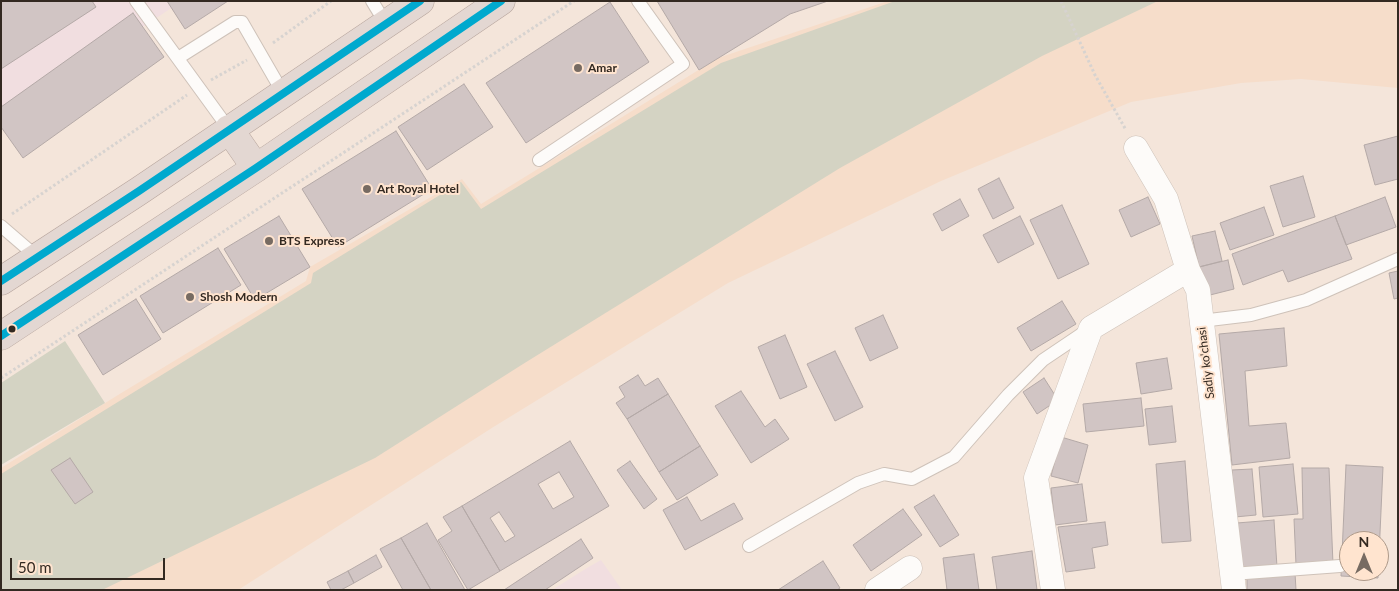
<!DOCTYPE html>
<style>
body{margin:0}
#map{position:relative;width:1399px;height:591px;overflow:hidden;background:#f4e5da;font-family:Lato,sans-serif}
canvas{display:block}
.frame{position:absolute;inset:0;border:2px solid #332921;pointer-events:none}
.north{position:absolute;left:1339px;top:531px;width:50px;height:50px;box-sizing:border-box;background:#ffe4cf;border:1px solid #ad9989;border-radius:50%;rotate:0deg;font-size:14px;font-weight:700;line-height:20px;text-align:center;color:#332921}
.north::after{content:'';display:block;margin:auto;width:18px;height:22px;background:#776b62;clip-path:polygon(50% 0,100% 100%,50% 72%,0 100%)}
.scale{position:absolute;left:10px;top:558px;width:155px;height:22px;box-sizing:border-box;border:2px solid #332921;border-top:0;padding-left:6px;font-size:15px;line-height:18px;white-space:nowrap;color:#332921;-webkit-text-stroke:4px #ffe4cf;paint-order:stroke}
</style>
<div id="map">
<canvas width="1399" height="591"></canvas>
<div class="frame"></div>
<div class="north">N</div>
<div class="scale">50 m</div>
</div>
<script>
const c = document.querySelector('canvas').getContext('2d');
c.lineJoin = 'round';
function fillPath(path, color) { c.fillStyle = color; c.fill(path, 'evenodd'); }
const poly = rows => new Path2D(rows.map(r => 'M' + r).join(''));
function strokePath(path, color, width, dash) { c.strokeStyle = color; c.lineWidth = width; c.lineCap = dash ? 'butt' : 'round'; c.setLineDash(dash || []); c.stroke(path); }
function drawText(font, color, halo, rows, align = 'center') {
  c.font = font + ' Lato,sans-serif'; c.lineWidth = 4; c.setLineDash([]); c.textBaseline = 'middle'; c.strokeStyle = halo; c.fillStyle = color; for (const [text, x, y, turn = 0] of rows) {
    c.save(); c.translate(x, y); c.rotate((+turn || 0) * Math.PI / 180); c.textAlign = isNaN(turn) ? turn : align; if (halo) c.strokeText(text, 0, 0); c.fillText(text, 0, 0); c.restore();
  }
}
const built = poly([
 [888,1,1398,1,1398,88,1301,79,1241,83,1131,102,941,181,728,283,495,426,238,590,1,590,1,468,118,395,306,281,310,267,462,179,481,204,718,58]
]);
const industrial = poly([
 [1,1,182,1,1,121],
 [601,560,622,590,552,590,587,568]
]);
const green = poly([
 [895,1,1158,1,1042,56,840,168,523,364,375,458,102,590,1,590,1,474,311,283,313,273,461,182,481,209,721,63],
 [65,341,105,403,1,465,1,383]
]);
const building = poly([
 [1,1,92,1,96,7,1,69,1,1],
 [167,1,228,1,185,29,167,1],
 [657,1,828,1,790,14,699,70,657,1],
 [610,2,649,62,526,143,486,83,610,2],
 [133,13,164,57,23,158,1,127,1,107,133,13],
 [464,84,493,127,427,170,398,127,464,84],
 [396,131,432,189,338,247,302,189,396,131],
 [1398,136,1398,179,1375,185,1364,145,1398,136],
 [1303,176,1315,217,1283,227,1270,186,1303,176],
 [999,178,1014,208,993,219,978,189,999,178],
 [1148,197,1160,224,1131,237,1119,210,1148,197],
 [1385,197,1396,227,1346,245,1335,216,1385,197],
 [960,199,969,216,942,231,933,214,960,199],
 [1062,205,1089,264,1058,279,1030,220,1062,205],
 [1264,207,1274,235,1230,250,1220,223,1264,207],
 [279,216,310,267,255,300,224,249,279,216],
 [1020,216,1034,244,998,263,983,235,1020,216],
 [1335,216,1352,259,1288,282,1283,270,1243,285,1232,254,1335,216],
 [1215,231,1222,261,1199,267,1192,236,1215,231],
 [218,248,241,285,163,333,140,296,218,248],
 [1228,260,1234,289,1206,296,1199,267,1228,260],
 [1398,271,1398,298,1394,299,1389,273,1398,271],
 [136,299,161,339,103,375,78,335,136,299],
 [1062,301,1076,324,1031,351,1017,328,1062,301],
 [883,315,898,348,870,361,855,328,883,315],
 [1284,328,1287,366,1245,371,1249,426,1286,423,1290,458,1232,465,1219,334,1284,328],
 [785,335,807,387,780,399,758,347,785,335],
 [835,351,863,407,835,421,807,364,835,351],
 [1167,358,1172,389,1141,394,1136,363,1167,358],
 [638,375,645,386,658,378,668,394,627,419,616,403,625,397,619,387,638,375],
 [1044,378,1058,400,1037,414,1023,392,1044,378],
 [741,391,765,427,775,419,789,439,751,463,715,406,741,391],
 [668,394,700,446,659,472,627,419,668,394],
 [1141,398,1144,426,1086,432,1083,404,1141,398],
 [1172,406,1176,442,1149,445,1145,409,1172,406],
 [1061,437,1088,445,1078,483,1051,476,1061,437],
 [570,441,609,506,500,571,462,506,570,441],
 [559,472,574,497,553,509,538,484,559,472],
 [499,512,515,536,505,542,490,518,499,512],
 [700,446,718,475,677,500,659,472,700,446],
 [70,458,93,492,75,504,51,470,70,458],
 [630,461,657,499,644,509,617,470,630,461],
 [1185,461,1191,541,1162,543,1156,464,1185,461],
 [1293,464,1298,514,1263,517,1259,467,1293,464],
 [1346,465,1383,467,1379,555,1379,541,1349,541,1349,571,1378,571,1378,578,1341,576,1346,465],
 [1302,468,1329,468,1333,564,1296,565,1294,519,1303,519,1302,468],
 [1252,469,1256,515,1235,517,1232,470,1252,469],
 [1082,484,1087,521,1055,525,1051,488,1082,484],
 [934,495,959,535,940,547,914,507,934,495],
 [687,497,701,521,734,503,743,519,685,550,663,510,687,497],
 [462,506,500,571,468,590,438,540,452,531,443,517,462,506],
 [903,509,922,535,871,571,853,545,903,509],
 [1274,520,1277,567,1241,570,1237,523,1274,520],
 [1105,522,1108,545,1092,548,1095,568,1066,572,1058,527,1105,522],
 [427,523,465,590,431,590,401,538,427,523],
 [401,538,431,590,403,590,380,549,401,538],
 [581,539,593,558,545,590,504,590,581,539],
 [1032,551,1037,590,997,590,992,557,1032,551],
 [974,554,979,590,947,590,943,558,974,554],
 [376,555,382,567,354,583,348,571,376,555],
 [823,561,840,588,837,590,778,590,823,561],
 [348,571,354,583,341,590,331,590,327,582,348,571],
 [1295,573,1296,590,1247,590,1247,576,1295,573]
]);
const path = poly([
 [1061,1,1095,75,1126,130],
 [273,43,331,1],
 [211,80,247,60],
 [12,214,187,95],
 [1,378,574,1]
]);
const lane = poly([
 [136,1,229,129],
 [372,1,386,24],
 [178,58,235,22,242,22,283,93],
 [539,160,683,64,638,1],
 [1,226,37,257],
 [1201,321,1251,315,1306,300,1398,259],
 [749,546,858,483,884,474,912,479,954,457,1008,395,1043,360,1089,329],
 [1232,574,1340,566]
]);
const street = poly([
 [1136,148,1166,199,1188,270,1198,290,1234,590],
 [877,590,910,568],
 [1053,590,1036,478,1091,328,1188,270]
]);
const highway = poly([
 [229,129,256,168],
 [1,281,139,191,420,1],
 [1,336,256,168,501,1]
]);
const bus1 = poly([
 [1,281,139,191,420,1],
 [1,336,256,168,501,1]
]);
const markers = [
 [578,68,5,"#776b62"],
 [367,189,5,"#776b62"],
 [269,241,5,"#776b62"],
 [190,297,5,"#776b62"],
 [12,329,4.5,"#332921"]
];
const poiNames = [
 ["Amar",588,68],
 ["Art Royal Hotel",377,189],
 ["BTS Express",279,241],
 ["Shosh Modern",200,297]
];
const streetNames = [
 ["Sadiy ko'chasi",1206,363,-97]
];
fillPath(built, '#f6ddca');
fillPath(industrial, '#f1dee0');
fillPath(green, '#d4d3c3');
fillPath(building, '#d1c5c4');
strokePath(building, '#b4a9a7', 1);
strokePath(lane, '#cec2b9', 14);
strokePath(street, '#cec2b9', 25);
strokePath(highway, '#b6a49c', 29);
strokePath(path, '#d7d3d0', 3, [2.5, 2.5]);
strokePath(lane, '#fdfbf9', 12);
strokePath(street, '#fdfbf9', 24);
strokePath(highway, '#e3d7d2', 28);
strokePath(bus1, '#00a9ce', 8);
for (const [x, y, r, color] of markers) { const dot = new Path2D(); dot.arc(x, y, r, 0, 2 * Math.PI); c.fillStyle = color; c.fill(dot); strokePath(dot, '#ffe4cf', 2); }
drawText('bold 12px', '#332921', '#ffe4cf', poiNames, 'left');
drawText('12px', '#332921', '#ffe4cf', streetNames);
</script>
